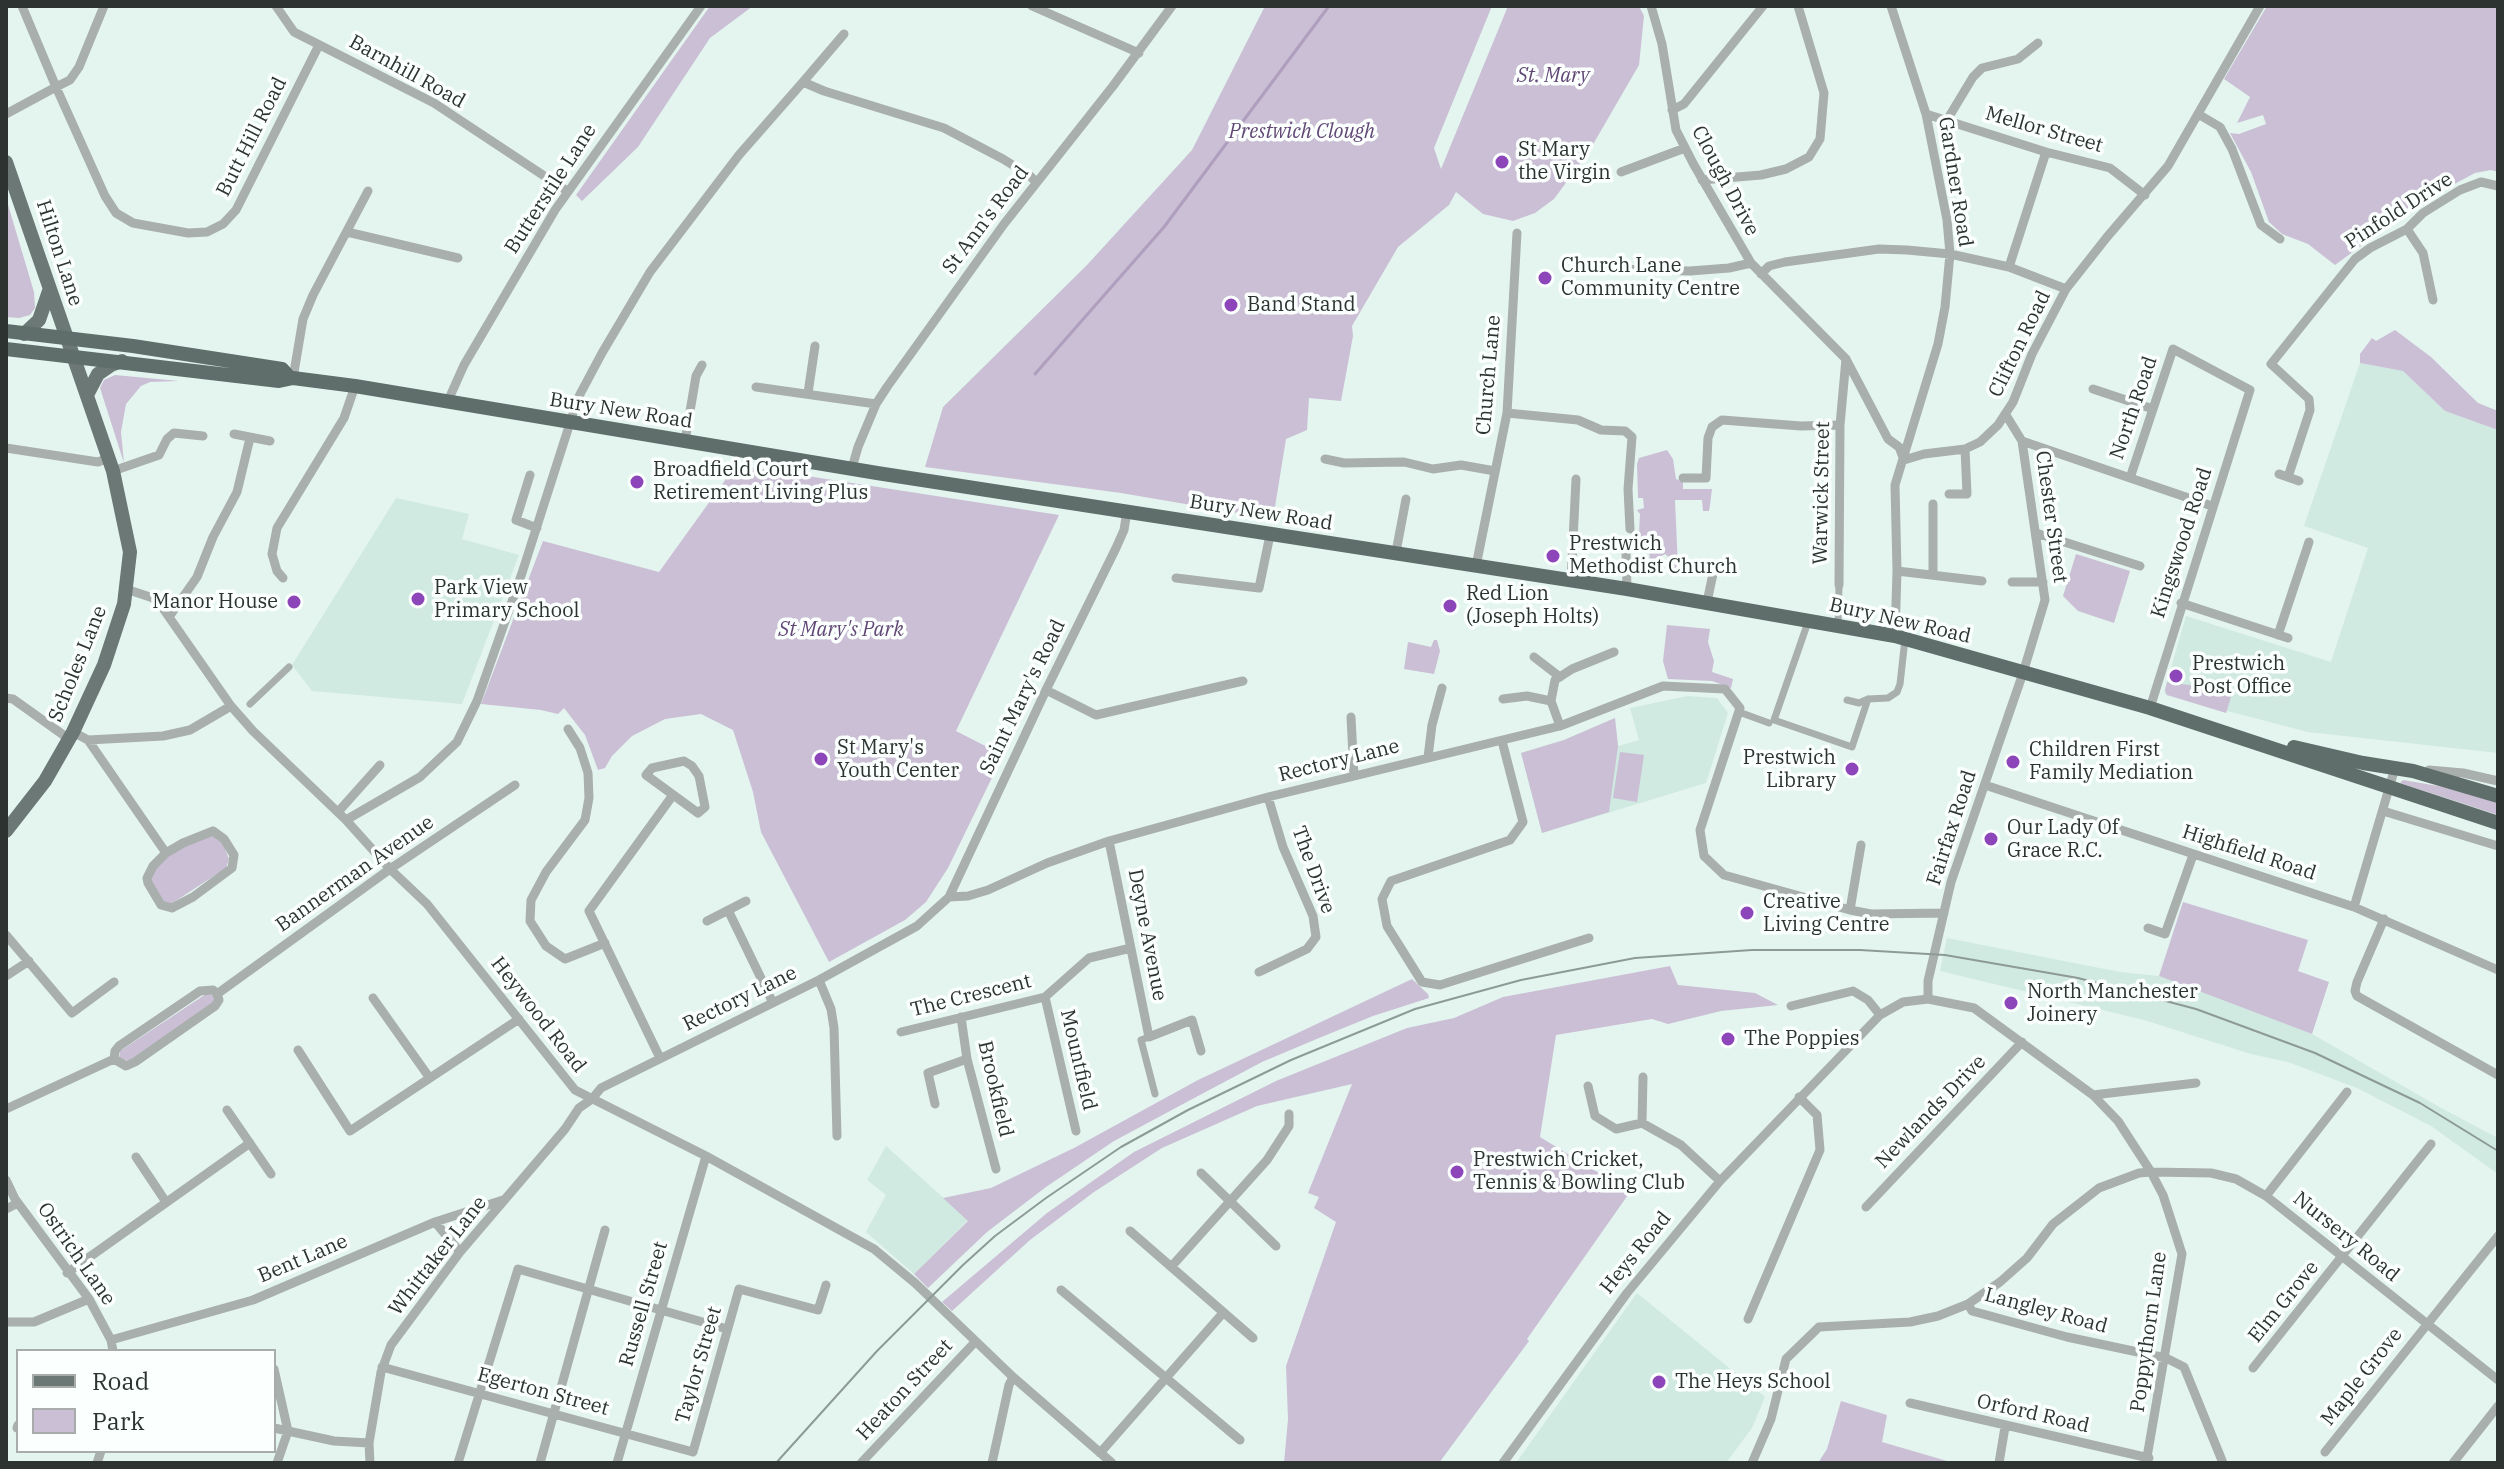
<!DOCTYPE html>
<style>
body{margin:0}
#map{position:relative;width:2504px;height:1469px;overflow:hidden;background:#e4f5f0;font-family:"IBM Plex Serif",serif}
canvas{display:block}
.frame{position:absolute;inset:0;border:8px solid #2c3331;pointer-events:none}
.legend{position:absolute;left:16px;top:1349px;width:260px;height:104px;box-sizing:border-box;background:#fbfffe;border:2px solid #a8adac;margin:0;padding:10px 14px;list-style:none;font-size:24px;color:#2c3331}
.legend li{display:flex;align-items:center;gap:16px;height:40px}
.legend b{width:40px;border:2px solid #a8adac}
</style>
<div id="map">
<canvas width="2504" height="1469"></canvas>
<div class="frame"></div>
<ul class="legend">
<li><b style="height:10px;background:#6b7875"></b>Road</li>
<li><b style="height:22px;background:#cabfd4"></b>Park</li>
</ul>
</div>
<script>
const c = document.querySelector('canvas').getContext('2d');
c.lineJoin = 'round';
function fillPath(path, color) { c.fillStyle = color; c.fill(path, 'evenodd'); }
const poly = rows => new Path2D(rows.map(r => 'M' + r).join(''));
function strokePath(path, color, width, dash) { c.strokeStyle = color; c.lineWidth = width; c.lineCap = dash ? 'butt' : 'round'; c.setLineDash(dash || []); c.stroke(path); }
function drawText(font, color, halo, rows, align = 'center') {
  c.font = font + ' "IBM Plex Serif",serif'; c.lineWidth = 7; c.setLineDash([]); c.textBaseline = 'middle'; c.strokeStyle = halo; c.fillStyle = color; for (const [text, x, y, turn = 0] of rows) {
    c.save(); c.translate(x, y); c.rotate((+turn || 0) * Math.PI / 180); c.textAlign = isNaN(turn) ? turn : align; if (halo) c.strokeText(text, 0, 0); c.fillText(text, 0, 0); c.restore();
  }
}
const built = poly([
 [2360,363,2403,371,2445,411,2498,430,2498,753,2308,732,2166,695,2164,692,2186,616,2331,662,2368,548,2304,526],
 [396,498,469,514,462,539,519,555,462,704,312,691,292,665],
 [1688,696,1717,698,1728,713,1706,783,1542,833,1521,753,1564,740,1615,718,1618,746,1639,740,1630,708],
 [1947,938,2120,972,2159,976,2312,1034,2443,1109,2498,1138,2498,1174,2431,1126,2357,1088,2288,1062,2251,1054,2144,1020,1940,971],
 [886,1146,968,1220,914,1274,866,1232,886,1195,867,1180],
 [1637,1293,1765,1397,1752,1428,1726,1463,1516,1463]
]);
const green = poly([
 [710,6,753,6,710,38,638,147,582,201,576,195],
 [1265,6,1492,6,1434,148,1441,169,1508,6,1639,6,1644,16,1639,65,1588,153,1554,199,1535,213,1513,221,1483,214,1456,192,1449,205,1398,247,1352,326,1353,336,1341,401,1309,398,1307,430,1286,439,1273,519,1121,493,925,467,943,407,1087,265,1192,150],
 [2267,6,2498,6,2498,172,2491,170,2475,173,2421,202,2335,265,2308,244,2282,234,2269,222,2251,172,2230,133,2239,134,2266,124,2263,115,2237,123,2250,97,2224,79],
 [6,198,34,292,35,308,30,315,19,318,6,317],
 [2395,330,2431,357,2478,403,2498,411,2498,430,2445,411,2403,371,2360,363,2360,354,2372,338,2376,341],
 [115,375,179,381,150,382,141,386,126,404,121,432,124,463,100,388,104,380],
 [1667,450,1673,459,1676,479,1683,482,1683,489,1712,489,1710,505,1709,511,1703,511,1702,500,1675,500,1678,568,1671,568,1670,558,1665,554,1658,558,1658,569,1651,570,1649,551,1632,552,1633,544,1639,533,1640,514,1637,510,1644,508,1643,498,1638,498,1637,464,1639,458],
 [736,465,1059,515,956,731,1003,755,948,868,926,902,905,920,829,962,761,832,753,792,733,730,701,714,665,719,632,736,612,756,605,768,598,770,585,735,564,708,558,714,541,710,481,704,543,541,659,572],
 [2076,554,2130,571,2114,623,2078,611,2063,596],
 [1667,625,1710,629,1708,642,1714,661,1712,672,1733,679,1731,688,1712,681,1668,679,1663,661],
 [1434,640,1437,640,1440,651,1434,674,1404,669,1408,642,1431,647],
 [2167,682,2196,686,2231,697,2226,713,2167,695,2165,690],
 [1615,718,1618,746,1609,812,1542,833,1521,753,1564,740],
 [1620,752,1644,755,1637,802,1613,798],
 [2403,780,2444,787,2498,803,2498,815,2400,783],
 [215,835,224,846,229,859,226,868,171,904,163,902,150,880,151,873,172,853,193,841],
 [2183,902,2308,940,2298,971,2329,982,2312,1034,2159,976],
 [1670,966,1678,985,1755,993,1778,1005,1721,1011,1668,1024,1652,1019,1556,1035,1540,1137,1630,1192,1527,1339,1529,1341,1439,1463,1284,1463,1288,1419,1286,1366,1336,1222,1314,1208,1319,1197,1308,1193,1352,1084,1257,1106,1162,1148,1094,1192,1030,1240,952,1311,942,1302,1047,1213,1134,1152,1276,1081,1407,1028,1454,1018,1503,997],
 [1412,979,1428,994,1429,998,1373,1016,1319,1038,1262,1062,1198,1096,1114,1141,1046,1187,987,1232,928,1288,914,1274,968,1221,943,1198,991,1188,1074,1148,1198,1080],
 [206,994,214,996,215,1000,212,1005,129,1061,119,1059,120,1051],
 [1841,1401,1887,1415,1882,1442,1954,1463,1818,1463,1827,1449]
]);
const stream = poly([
 [1035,374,1164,227,1329,6]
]);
const pedestrian = poly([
 [1808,622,1774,720,1852,747,1868,699],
 [1838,627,1839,585],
 [1847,700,1859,703,1868,699,1888,698,1897,692,1900,684,1905,639],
 [250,704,289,667],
 [1739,712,1769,723],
 [1149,1037,1141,1040,1155,1094]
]);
const minor = poly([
 [22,6,56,87,70,80,79,67,104,6],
 [276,6,294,32,434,103,567,191],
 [1032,6,1139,53],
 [1651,6,1662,44,1676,130,1694,165,1751,263,1846,359,1888,439,1899,447,1904,460],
 [1891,6,1926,114,1947,220,1950,254,1945,307,1938,344,1895,485,1897,571,1895,636],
 [803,82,844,34],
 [1672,110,1684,104,1763,6],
 [6,114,56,87,105,196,116,213,133,223,188,233,207,232,223,224,236,210,319,45],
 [1926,114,2046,152,2110,168,2145,195],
 [2198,114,2220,127,2232,149,2261,225,2280,239],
 [1947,120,1973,77,1982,68,2018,59,2038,43],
 [1621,172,1685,148],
 [1702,180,1761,175,1786,169,1809,157,1820,139,1824,93,1798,6],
 [2407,229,2423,253,2433,300],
 [347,232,458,258],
 [2009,267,2046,152],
 [1615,269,1690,271,1729,268,1751,263],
 [1761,274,1769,266,1785,262,1879,249,1907,250,1950,254,2009,267,2066,289],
 [293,378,303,319,313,295,368,191],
 [756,387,876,404],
 [2093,389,2153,409],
 [808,393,815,346],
 [447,403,464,365,555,210,701,6],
 [1507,413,1578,420,1601,430,1625,431,1632,437,1628,489,1630,529],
 [234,434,270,441],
 [685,441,696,376,702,365],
 [2022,441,2212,506],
 [6,448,98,462,108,458],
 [1325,459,1344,463,1404,462,1433,469,1461,465,1495,471],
 [1904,460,1924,454,1965,449,1980,442,1998,425,2013,402,2032,354,2066,289,2107,237,2168,166,2260,6],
 [852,468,858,447,876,404,887,387,1004,224,1113,86,1172,6],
 [113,471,159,455,167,439,174,433,203,436],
 [2279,474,2299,481],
 [530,475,516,520,537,528],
 [2288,477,2310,410,2309,399,2271,364,2355,259,2370,248,2407,229,2423,213,2460,190,2481,182,2498,186],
 [1683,478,1706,478,1708,438,1712,427,1722,420,1801,426,1840,425],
 [2130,478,2173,349,2250,390,2150,708],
 [1949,494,1967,494,1965,449],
 [1933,504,1933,575],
 [2036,533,2140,566],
 [1396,552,1406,499],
 [1626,553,1627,589],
 [1476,566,1507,413,1517,233],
 [1897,571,1982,581],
 [283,578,277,571,272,554,277,528,344,418,355,386],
 [1176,578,1259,588,1270,535],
 [1571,582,1576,479],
 [2012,582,2043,582],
 [1839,585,1840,425,1846,359],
 [126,589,153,598,162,607,231,706,253,731,346,820,390,869,427,904,575,1090,706,1156,874,1249,915,1283,1013,1377,1112,1463],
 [1707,602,1714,569],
 [2181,603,2288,638],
 [169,617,197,577,213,537,237,492,250,438],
 [2278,635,2309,542],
 [1534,657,1560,677],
 [1046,690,1096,715,1243,681],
 [6,698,13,699,69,739],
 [1503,699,1527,696,1551,701],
 [1351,717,1354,776],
 [1560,726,1551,701,1555,680,1572,669,1614,652],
 [568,729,580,748,588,773,589,798,585,820,546,872,531,900,530,921,546,946,565,959,605,943],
 [73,732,88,740,163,736,190,730,231,706],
 [88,740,166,853],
 [1502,741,1523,822,1510,840,1391,881,1382,899,1387,926,1422,982,1440,985,1589,938],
 [1428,757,1432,725,1442,688],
 [684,761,692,766,699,776,705,807,698,813,646,775,652,768,684,761],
 [2429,770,2463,773,2498,781],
 [1985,785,2354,907,2498,970],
 [2383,811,2498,846],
 [338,812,380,765],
 [346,820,420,777,457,742,477,701,522,573,578,398,602,353,650,272,739,155,803,82,824,91,944,128,1003,159,1029,175,1036,182],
 [213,831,224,839,234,855,232,868,193,897,172,908,161,905,148,883,147,878,153,866,166,853,183,843,213,831],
 [1109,841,1149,1037,1192,1020,1201,1051],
 [949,897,968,896,988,890,1047,863,1109,841,1268,797,1560,726,1663,686,1725,689,1740,708,1700,830,1704,856,1724,875,1850,910,1871,914,1944,913],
 [2354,907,2395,768],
 [728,910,773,1003],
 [1850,910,1861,845],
 [2384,919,2357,982,2355,991,2357,996,2498,1075],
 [707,921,746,901],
 [2148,928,2165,934,2193,855],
 [6,935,72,1013,114,982],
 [1259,972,1307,949,1316,937,1313,916,1283,847,1268,797],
 [6,976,29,961],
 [819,980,831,1009,834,1028,837,1136],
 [217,994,390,869,515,785],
 [1045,997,1076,1131],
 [373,998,429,1077],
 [1928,999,1928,981,1951,882,2023,673,2045,600,2022,441,2006,415],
 [1791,1006,1853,991,1868,1000,1880,1015],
 [961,1017,967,1059,996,1169],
 [901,1032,1045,997,1089,958,1131,948],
 [298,1050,350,1131,519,1019],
 [660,1058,589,911,673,795],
 [114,1059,126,1066,135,1062,215,1006,219,1000,217,994],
 [114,1059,115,1051,119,1046,200,991,213,990,217,994],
 [1588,1086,1595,1116,1616,1129,1642,1123,1681,1145,1720,1181],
 [2093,1095,2196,1083],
 [935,1104,928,1073,967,1059],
 [6,1109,114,1059],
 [227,1110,271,1174],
 [1642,1123,1643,1077],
 [136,1157,166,1202],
 [1201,1173,1276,1246],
 [6,1180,15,1199,89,1299,111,1340,113,1351],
 [2266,1196,2347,1092],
 [1866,1207,2022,1042],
 [6,1209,18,1203],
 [435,1222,460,1252],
 [1130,1231,1253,1338],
 [1171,1267,1267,1160,1289,1126,1289,1114],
 [67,1273,250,1143],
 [1061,1290,1240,1440],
 [1968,1304,1972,1311,2067,1337,2166,1358,2184,1367,2223,1463],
 [1748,1319,1820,1150,1817,1115,1799,1097],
 [6,1322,34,1322,89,1299],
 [111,1340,253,1300,435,1222,503,1200],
 [382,1367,693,1452,739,1289,818,1310,826,1285],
 [2253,1368,2431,1144],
 [274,1369,288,1431,277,1463],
 [1910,1403,2149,1458],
 [17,1428,18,1425],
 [274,1428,334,1441,369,1443],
 [2325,1452,2498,1236],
 [1100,1453,1223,1313],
 [97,1463,101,1451],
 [370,1463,369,1443,381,1372,391,1345,460,1252,565,1129,579,1108,592,1099,601,1088,819,980,917,926,949,897,1046,690,1116,548,1124,530,1127,511],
 [458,1463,518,1269,727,1329],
 [540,1463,605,1230],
 [617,1463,706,1156],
 [861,1463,975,1342],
 [992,1463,1009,1385,1013,1377],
 [1503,1463,1627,1293,1720,1181,1880,1015,1903,1002,1928,999,1974,1008,2093,1095,2118,1121,2151,1172,2163,1195,2182,1254,2146,1463],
 [1752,1463,1771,1419,1786,1359,1819,1327,1910,1322,1938,1316,1968,1304,2000,1282,2027,1258,2053,1224,2099,1188,2139,1173,2151,1172,2211,1173,2236,1179,2266,1196,2498,1380],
 [1999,1463,2005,1427],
 [2453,1463,2498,1406]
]);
const primary = poly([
 [6,162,113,471,130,552,124,604,104,665,73,732,45,781,6,831],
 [24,334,39,320,49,291],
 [87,395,98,374,111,365,122,361]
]);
const trunk = poly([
 [6,331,133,346,282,369,290,378],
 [6,349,279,381,293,378,355,386,877,473,1627,589,1895,636,2150,708,2498,823],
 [2294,747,2363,763,2413,771,2498,796]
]);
const tram = poly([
 [776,1463,877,1351,963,1265,995,1236,1046,1198,1121,1147,1188,1110,1291,1060,1415,1009,1521,980,1635,958,1752,950,1860,950,1945,955,2078,978,2196,1009,2315,1053,2420,1103,2498,1151]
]);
const markers = [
 [1502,162,8,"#8d46b9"],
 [1545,278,8,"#8d46b9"],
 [1231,305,8,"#8d46b9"],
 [637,482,8,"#8d46b9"],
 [1553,556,8,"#8d46b9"],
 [418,599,8,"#8d46b9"],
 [294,602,8,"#8d46b9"],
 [1450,606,8,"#8d46b9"],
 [2176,676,8,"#8d46b9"],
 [821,759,8,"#8d46b9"],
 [2013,762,8,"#8d46b9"],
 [1852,769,8,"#8d46b9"],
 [1991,839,8,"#8d46b9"],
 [1747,913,8,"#8d46b9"],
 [2011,1003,8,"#8d46b9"],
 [1728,1039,8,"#8d46b9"],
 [1457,1172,8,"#8d46b9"],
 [1659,1382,8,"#8d46b9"]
];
const streetNames = [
 ["Barnhill Road",407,72,29],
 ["Mellor Street",2044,130,16],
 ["Butt Hill Road",252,137,-63],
 ["Clough Drive",1725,181,62],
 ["Gardner Road",1955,182,81],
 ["Butterstile Lane",551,189,-57],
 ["Pinfold Drive",2399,211,-33],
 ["St Ann's Road",986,220,-53],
 ["Hilton Lane",59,253,72],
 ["Clifton Road",2020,344,-64],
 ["Church Lane",1489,375,-85],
 ["North Road",2134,408,-71],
 ["Bury New Road",621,411,9],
 ["Warwick Street",1822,493,-89],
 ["Bury New Road",1261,513,9],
 ["Chester Street",2051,517,82],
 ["Kingswood Road",2182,543,-72],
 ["Bury New Road",1900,621,13],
 ["Scholes Lane",78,664,-68],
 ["Saint Mary's Road",1023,697,-64],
 ["Rectory Lane",1339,761,-14],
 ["Fairfax Road",1952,828,-72],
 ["Highfield Road",2249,853,18],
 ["The Drive",1313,870,70],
 ["Bannerman Avenue",355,874,-35],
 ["Deyne Avenue",1147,935,79],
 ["The Crescent",971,996,-14],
 ["Rectory Lane",740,999,-26],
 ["Heywood Road",538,1015,52],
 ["Mountfield",1078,1060,77],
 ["Brookfield",995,1089,77],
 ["Newlands Drive",1931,1112,-46],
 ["Nursery Road",2346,1237,39],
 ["Heys Road",1636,1253,-51],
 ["Ostrich Lane",76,1254,55],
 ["Whittaker Lane",438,1256,-52],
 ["Bent Lane",303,1259,-23],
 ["Elm Grove",2284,1302,-51],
 ["Russell Street",644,1304,-74],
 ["Langley Road",2046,1311,15],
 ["Poppythorn Lane",2149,1332,-82],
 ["Taylor Street",699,1365,-74],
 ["Maple Grove",2362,1377,-52],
 ["Heaton Street",905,1390,-47],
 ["Egerton Street",543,1392,15],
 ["Orford Road",2033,1414,13]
];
const parkNames = [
 ["St. Mary",1553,76],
 ["Prestwich Clough",1302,132],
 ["St Mary's Park",841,630]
];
const poiNames = [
 ["St Mary",1518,150],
 ["the Virgin",1518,173],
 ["Church Lane",1561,266],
 ["Community Centre",1561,289],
 ["Band Stand",1247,305],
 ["Broadfield Court",653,470],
 ["Retirement Living Plus",653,493],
 ["Prestwich",1569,544],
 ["Methodist Church",1569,567],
 ["Park View",434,588],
 ["Primary School",434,611],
 ["Red Lion",1466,594],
 ["(Joseph Holts)",1466,617],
 ["Manor House",278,602,"right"],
 ["Prestwich",2192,664],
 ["Post Office",2192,687],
 ["St Mary's",837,748],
 ["Youth Center",837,771],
 ["Children First",2029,750],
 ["Family Mediation",2029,773],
 ["Prestwich",1836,758,"right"],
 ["Library",1836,781,"right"],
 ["Our Lady Of",2007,828],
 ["Grace R.C.",2007,851],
 ["Creative",1763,902],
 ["Living Centre",1763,925],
 ["North Manchester",2027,992],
 ["Joinery",2027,1015],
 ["The Poppies",1744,1039],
 ["Prestwich Cricket,",1473,1160],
 ["Tennis & Bowling Club",1473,1183],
 ["The Heys School",1675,1382]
];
fillPath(built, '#d0e9e1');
fillPath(green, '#cabfd4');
strokePath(stream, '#b09ebe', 3);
strokePath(pedestrian, '#a8afad', 7);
strokePath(minor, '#a8afad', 9);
strokePath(primary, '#6b7875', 14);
strokePath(trunk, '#606e6b', 14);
strokePath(tram, '#8d9a96', 2);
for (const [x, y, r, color] of markers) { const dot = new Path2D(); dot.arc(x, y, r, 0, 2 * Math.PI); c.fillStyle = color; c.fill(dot); strokePath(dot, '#fbfffe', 3); }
drawText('20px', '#2c3331', '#fbfffe', streetNames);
drawText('italic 20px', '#614775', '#fbfffe', parkNames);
drawText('20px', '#2c3331', '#fbfffe', poiNames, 'left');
</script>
